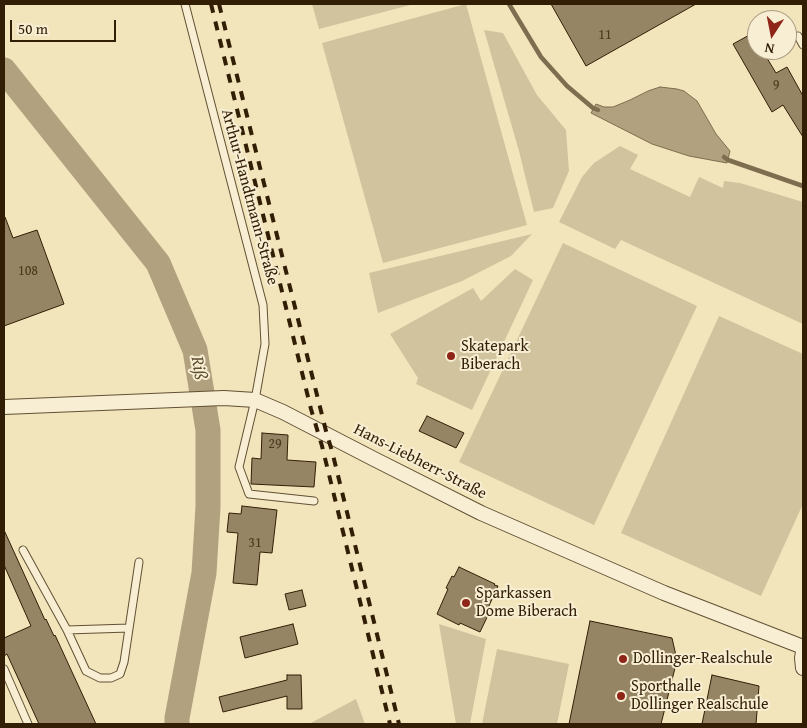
<!DOCTYPE html>
<meta charset="utf-8">
<style>
body{margin:0}
#map{position:relative;width:807px;height:728px;overflow:hidden;background:#f2e5bc;font-family:"Gentium Book Plus",serif}
canvas{display:block}
.frame{position:absolute;inset:0;border:5px solid #321e05;pointer-events:none}
.north{position:absolute;left:747px;top:10px;width:50px;height:50px;box-sizing:border-box;background:#f7eed3;border:1px solid #a89b81;border-radius:50%;rotate:191deg;font-size:14px;font-weight:700;line-height:20px;text-align:center;color:#321e05}
.north::after{content:'';display:block;margin:auto;width:18px;height:22px;background:#8f2418;clip-path:polygon(50% 0,100% 100%,50% 72%,0 100%)}
.scale{position:absolute;left:10px;top:20px;width:106px;height:22px;box-sizing:border-box;border:2px solid #321e05;border-top:0;padding-left:6px;font-size:15px;line-height:18px;white-space:nowrap;color:#321e05;-webkit-text-stroke:4px #f7eed3;paint-order:stroke}
</style>
<div id="map">
<canvas width="807" height="728"></canvas>
<div class="frame"></div>
<div class="north">N</div>
<div class="scale">50 m</div>
</div>
<script>
const c = document.querySelector('canvas').getContext('2d');
c.lineJoin = 'round';
function fillPath(path, color) { c.fillStyle = color; c.fill(path, 'evenodd'); }
const poly = rows => new Path2D(rows.map(r => 'M' + r).join(''));
function strokePath(path, color, width, dash) { c.strokeStyle = color; c.lineWidth = width; c.lineCap = dash ? 'butt' : 'round'; c.setLineDash(dash || []); c.stroke(path); }
function drawText(font, color, halo, rows, align = 'center') {
  c.font = font + ' "Gentium Book Plus",serif'; c.lineWidth = 4; c.setLineDash([]); c.textBaseline = 'middle'; c.strokeStyle = halo; c.fillStyle = color; for (const [text, x, y, turn = 0] of rows) {
    c.save(); c.translate(x, y); c.rotate((+turn || 0) * Math.PI / 180); c.textAlign = isNaN(turn) ? turn : align; if (halo) c.strokeText(text, 0, 0); c.fillText(text, 0, 0); c.restore();
  }
}
const green = poly([
 [312,4,414,4,319,29],
 [466,4,527,225,383,263,322,43],
 [484,30,503,33,537,95,566,130,569,171,553,208,534,212,519,151],
 [620,146,638,155,630,169,690,197,699,177,723,188,724,181,740,183,803,202,803,324,621,240,615,249,559,222,582,177,594,163],
 [532,234,511,256,462,281,378,313,369,273],
 [563,243,697,306,594,525,459,462],
 [515,269,533,280,472,410,416,384,418,378,390,334,473,288,481,301],
 [719,316,803,354,803,504,761,596,621,533],
 [439,624,486,639,470,724,456,724],
 [497,649,569,664,557,724,482,724],
 [356,699,365,724,309,724]
]);
const water = poly([
 [660,87,677,89,684,91,697,101,716,134,730,151,727,163,689,156,652,144,591,113,596,104,604,107,613,107,630,100,648,91,660,87]
]);
const stream = poly([
 [509,4,541,57,567,86,593,108,598,110],
 [724,157,728,160,803,186]
]);
const river = poly([
 [4,70,158,263,195,350,208,430,208,507,204,573,177,718,177,724]
]);
const building = poly([
 [551,4,696,4,586,66,551,4],
 [753,33,757,40,757,50,762,50,776,73,787,67,803,96,803,137,783,105,772,112,733,44,753,33],
 [4,217,5,217,13,238,37,230,64,304,4,326,4,217],
 [427,416,464,433,456,448,419,431,427,416],
 [262,433,288,435,287,460,316,462,314,487,251,484,252,458,261,459,262,433],
 [242,506,277,510,272,553,260,552,257,585,233,583,238,533,227,532,229,513,241,514,242,506],
 [4,530,45,620,46,619,54,636,55,635,96,724,39,724,7,654,4,656,4,638,31,626,4,565,4,530],
 [459,567,495,584,494,585,498,586,488,608,491,609,480,632,460,623,459,625,437,614,448,589,446,588,452,576,454,577,459,567],
 [302,590,306,606,289,610,285,594,302,590],
 [590,621,672,638,677,660,661,724,569,724,590,621],
 [293,624,298,644,245,658,240,637,293,624],
 [287,675,301,675,302,709,287,709,287,696,223,712,219,697,287,680,287,675],
 [712,675,759,686,756,724,702,724,712,675]
]);
const service = poly([
 [185,4,263,305,265,344,255,400,239,467,249,494,314,501],
 [798,36,803,45],
 [23,550,67,630,86,671,100,678,111,678,120,674,124,662,139,562],
 [67,630,129,628],
 [4,669,28,724]
]);
const minor = poly([
 [4,407,224,398,255,400,283,412,374,459,481,513,664,593,803,647],
 [803,652,802,658,803,668]
]);
const rail = poly([
 [211,4,311,409,322,446,390,724],
 [219,4,327,435,332,451,399,724]
]);
const markers = [
 [451,356,5,"#8f2418"],
 [466,603,5,"#8f2418"],
 [623,659,5,"#8f2418"],
 [621,696,5,"#8f2418"]
];
const numberNames = [
 ["11",605,35],
 ["9",776,85],
 ["108",28,271],
 ["29",275,444],
 ["31",255,543]
];
const streetNames = [
 ["Arthur-Handtmann-Straße",249,197,75],
 ["Hans-Liebherr-Straße",420,462,27]
];
const poiNames = [
 ["Skatepark",461,347],
 ["Biberach",461,365],
 ["Sparkassen",476,594],
 ["Dome Biberach",476,612],
 ["Dollinger-Realschule",633,659],
 ["Sporthalle",631,687],
 ["Dollinger Realschule",631,705]
];
const waterNames = [
 ["Riß",198,368,80]
];
fillPath(green, '#d1c39d');
fillPath(water, '#b1a17e');
strokePath(water, '#7e6d4e', 1);
strokePath(stream, '#7e6d4e', 4.5);
strokePath(river, '#b1a17e', 25);
fillPath(building, '#968564');
strokePath(building, '#321e05', 1);
strokePath(service, '#625033', 9);
strokePath(minor, '#625033', 16);
strokePath(service, '#f7eed3', 7);
strokePath(minor, '#f7eed3', 14);
strokePath(rail, '#321e05', 4, [9, 9]);
for (const [x, y, r, color] of markers) { const dot = new Path2D(); dot.arc(x, y, r, 0, 2 * Math.PI); c.fillStyle = color; c.fill(dot); strokePath(dot, '#f7eed3', 2); }
drawText('14px', '#4b381d', null, numberNames);
drawText('16px', '#321e05', '#f7eed3', streetNames);
drawText('16px', '#321e05', '#f7eed3', poiNames, 'left');
drawText('italic 18px', '#5e4c2f', '#f7eed3', waterNames);
</script>
